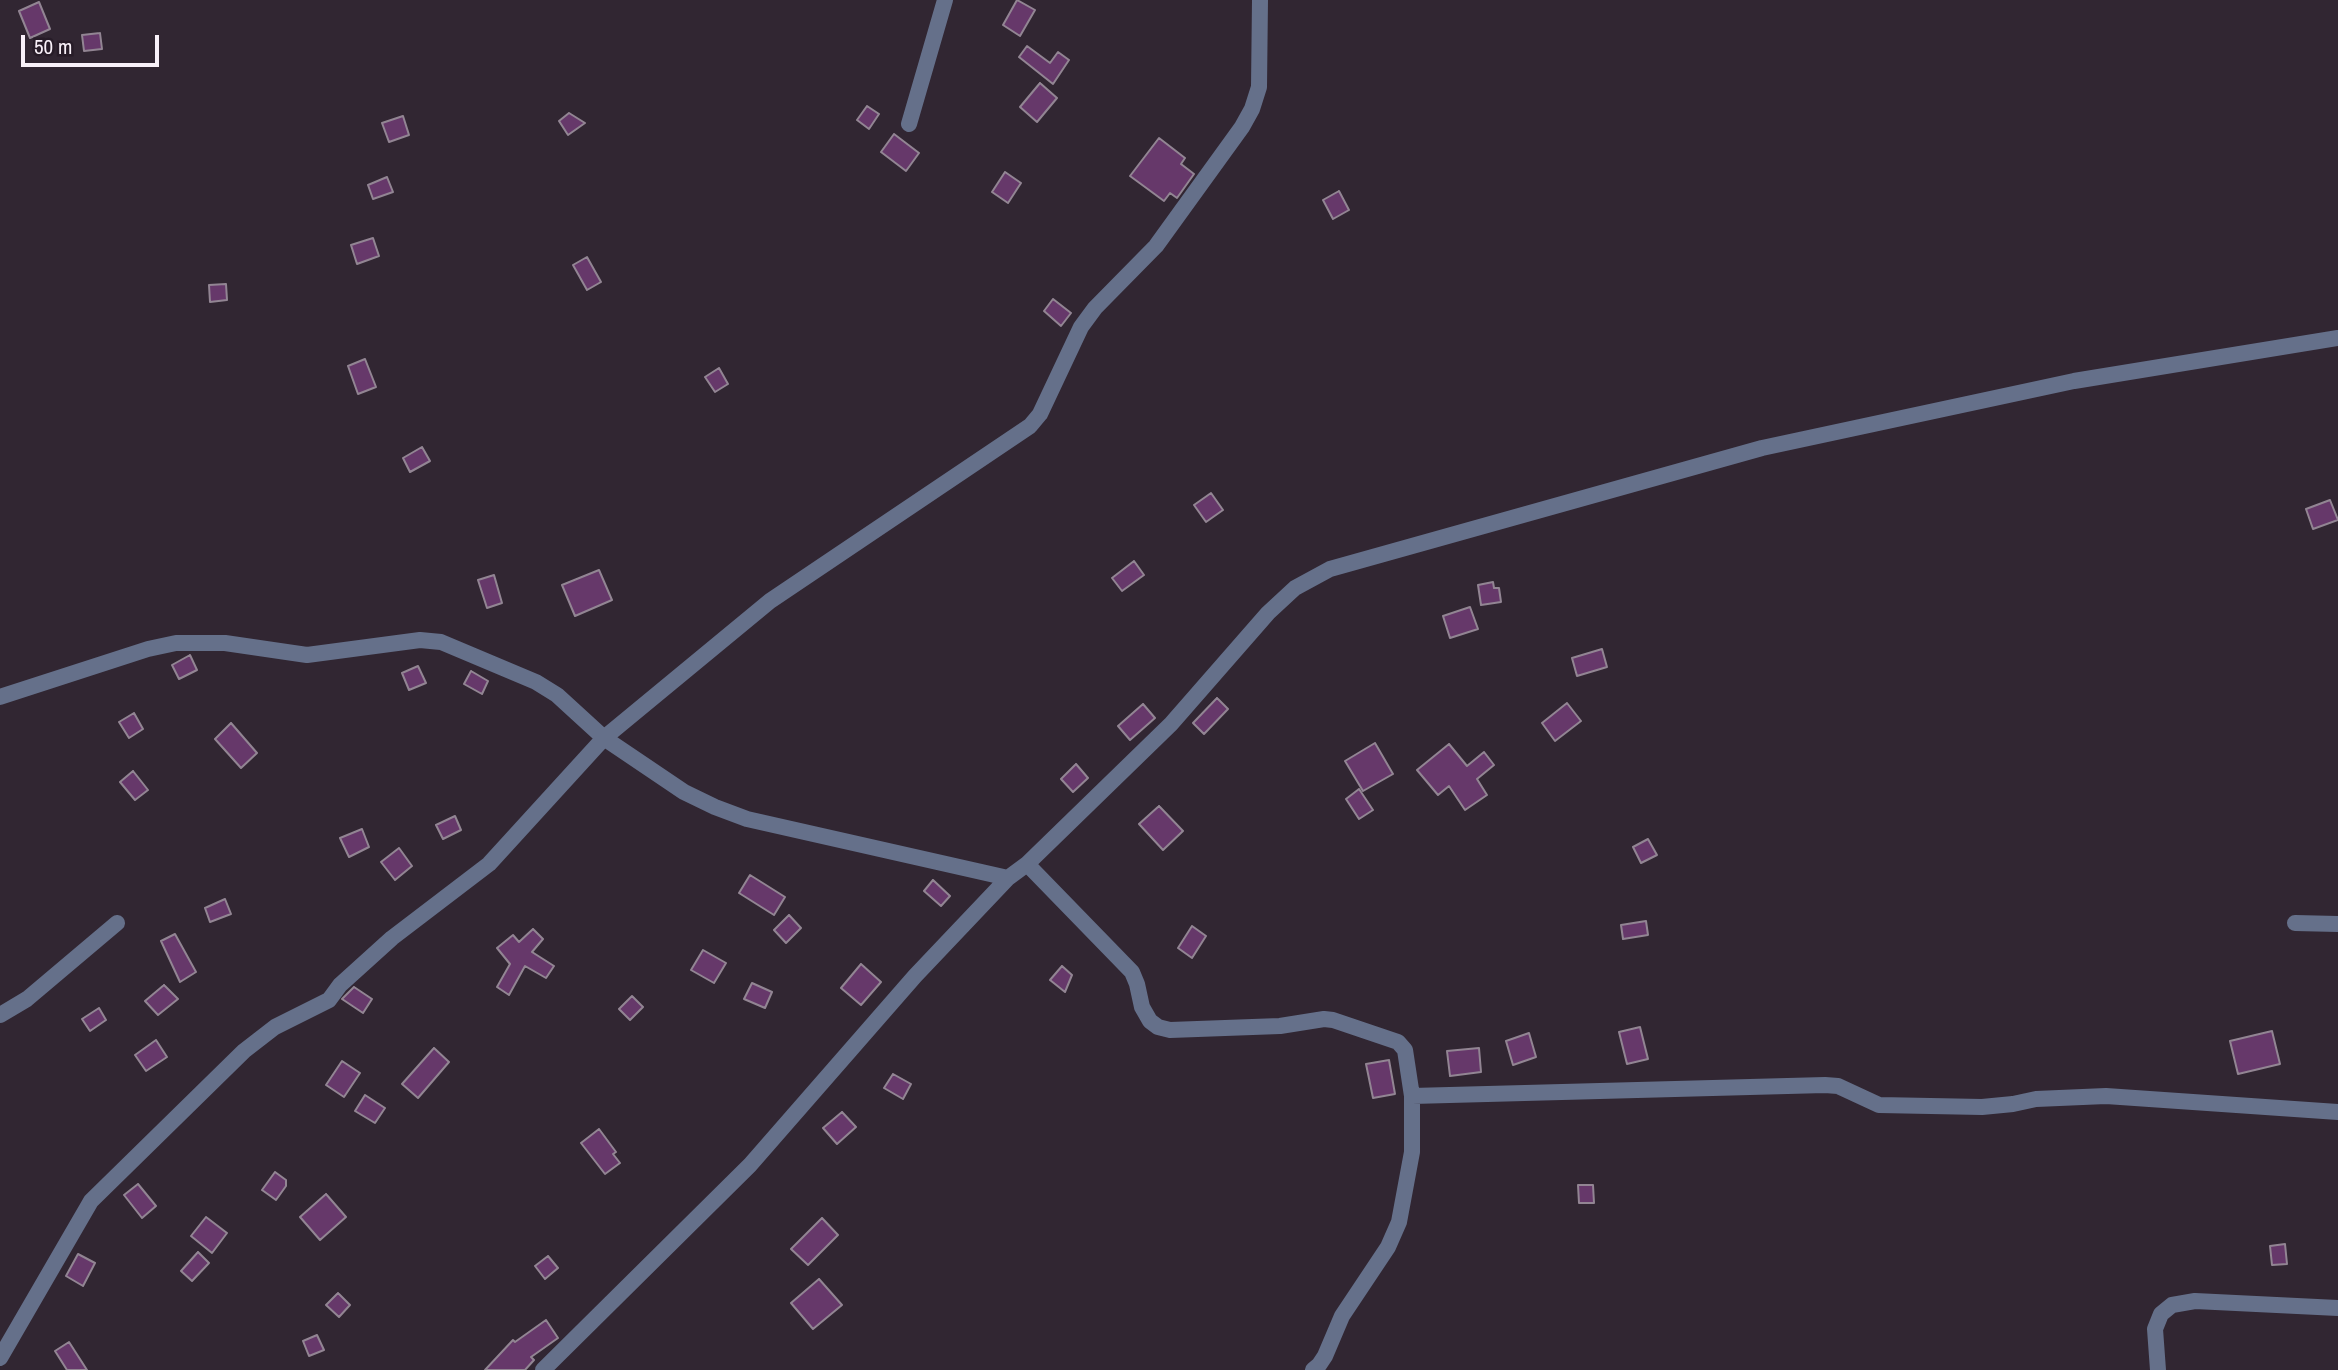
<!DOCTYPE html>
<style>
body{margin:0}
#map{position:relative;width:2338px;height:1370px;overflow:hidden;background:#312632;font-family:"Archivo Narrow",sans-serif}
canvas{display:block}
.scale{position:absolute;left:21px;top:35px;width:138px;height:32px;box-sizing:border-box;border:4px solid #f9f1f9;border-top:0;padding-left:9px;font-size:21px;line-height:24px;white-space:nowrap;color:#f9f1f9;-webkit-text-stroke:5px #271c28;paint-order:stroke}
</style>
<div id="map">
<canvas width="2338" height="1370"></canvas>
<div class="scale">50 m</div>
</div>
<script>
const c = document.querySelector('canvas').getContext('2d');
c.lineJoin = 'round';
function fillPath(path, color) { c.fillStyle = color; c.fill(path, 'evenodd'); }
const poly = rows => new Path2D(rows.map(r => 'M' + r).join(''));
function strokePath(path, color, width, dash) { c.strokeStyle = color; c.lineWidth = width; c.lineCap = dash ? 'butt' : 'round'; c.setLineDash(dash || []); c.stroke(path); }
const building = poly([
 [1017,0,1035,10,1020,36,1003,25,1017,0],
 [39,2,50,29,30,38,19,11,39,2],
 [100,33,102,49,84,51,82,35,100,33],
 [1027,46,1050,63,1058,52,1069,60,1053,84,1019,57,1027,46],
 [1040,83,1057,98,1037,122,1020,107,1040,83],
 [867,106,879,114,869,129,857,120,867,106],
 [569,113,585,123,568,135,559,121,569,113],
 [403,116,409,135,389,142,382,123,403,116],
 [894,134,919,153,906,171,881,152,894,134],
 [1159,138,1185,158,1181,164,1194,174,1177,198,1170,193,1164,201,1130,176,1159,138],
 [1005,172,1021,183,1008,203,992,192,1005,172],
 [387,177,393,192,373,199,368,185,387,177],
 [1339,191,1349,210,1333,219,1323,200,1339,191],
 [373,238,379,256,357,264,351,245,373,238],
 [587,257,601,282,587,290,573,265,587,257],
 [226,284,227,300,210,302,209,285,226,284],
 [1053,299,1071,313,1061,326,1044,311,1053,299],
 [365,359,376,387,358,394,348,366,365,359],
 [719,368,728,384,715,392,705,377,719,368],
 [422,447,430,461,410,472,403,458,422,447],
 [1211,493,1223,510,1206,522,1194,505,1211,493],
 [2330,500,2338,520,2313,529,2306,509,2330,500],
 [1134,561,1144,575,1122,591,1112,578,1134,561],
 [599,570,612,600,575,616,562,585,599,570],
 [494,575,502,603,487,608,478,580,494,575],
 [1493,582,1494,588,1499,588,1501,602,1481,605,1478,585,1493,582],
 [1470,607,1478,629,1450,638,1443,616,1470,607],
 [1602,649,1607,667,1577,676,1572,658,1602,649],
 [190,655,197,670,179,679,172,665,190,655],
 [418,666,426,683,409,690,402,673,418,666],
 [471,671,488,681,482,694,464,684,471,671],
 [1217,698,1228,709,1204,734,1193,723,1217,698],
 [1567,703,1581,721,1555,741,1542,723,1567,703],
 [1143,704,1155,718,1130,740,1118,726,1143,704],
 [134,713,143,729,129,738,119,722,134,713],
 [231,723,257,753,241,768,215,739,231,723],
 [1375,743,1393,774,1363,791,1345,761,1375,743],
 [1449,744,1467,766,1484,752,1494,765,1477,779,1487,795,1465,810,1449,786,1438,795,1417,770,1449,744],
 [1076,764,1088,778,1073,792,1061,779,1076,764],
 [133,771,148,790,135,800,120,782,133,771],
 [1359,789,1373,810,1359,819,1346,799,1359,789],
 [1159,806,1183,831,1163,850,1139,824,1159,806],
 [455,816,461,830,443,839,436,825,455,816],
 [362,829,369,847,349,857,340,838,362,829],
 [1648,839,1657,855,1641,863,1633,847,1648,839],
 [399,848,412,866,395,880,381,862,399,848],
 [750,875,785,897,774,915,739,893,750,875],
 [933,880,950,896,941,906,924,891,933,880],
 [225,899,231,914,210,922,205,908,225,899],
 [789,915,801,928,786,943,774,930,789,915],
 [1646,921,1648,935,1623,939,1621,925,1646,921],
 [1192,926,1206,936,1192,958,1178,948,1192,926],
 [533,929,543,939,532,952,554,966,546,978,525,966,509,995,497,987,510,964,497,948,513,935,519,942,533,929],
 [175,934,196,972,180,982,161,941,175,934],
 [703,950,726,963,714,983,691,970,703,950],
 [861,964,881,982,861,1005,841,988,861,964],
 [1062,966,1072,975,1065,992,1050,980,1062,966],
 [752,983,772,992,765,1008,744,999,752,983],
 [164,985,178,999,158,1015,145,1001,164,985],
 [354,987,372,999,363,1013,342,999,354,987],
 [632,996,643,1007,630,1020,619,1009,632,996],
 [99,1008,106,1020,90,1031,82,1019,99,1008],
 [1640,1027,1648,1059,1627,1064,1619,1032,1640,1027],
 [2272,1031,2280,1064,2238,1074,2230,1041,2272,1031],
 [1529,1033,1536,1057,1513,1065,1506,1041,1529,1033],
 [156,1040,167,1057,146,1071,135,1055,156,1040],
 [434,1048,449,1062,418,1098,402,1084,434,1048],
 [1479,1048,1481,1072,1450,1076,1447,1051,1479,1048],
 [1389,1060,1395,1094,1373,1098,1366,1064,1389,1060],
 [342,1061,360,1073,344,1097,326,1085,342,1061],
 [893,1074,911,1084,903,1099,884,1088,893,1074],
 [365,1095,385,1108,375,1123,355,1111,365,1095],
 [842,1112,856,1127,837,1144,823,1128,842,1112],
 [599,1129,616,1152,613,1154,620,1163,605,1174,581,1143,599,1129],
 [275,1172,286,1180,286,1186,276,1200,262,1190,275,1172],
 [138,1184,156,1206,142,1218,124,1195,138,1184],
 [1578,1185,1593,1185,1594,1203,1579,1203,1578,1185],
 [326,1194,346,1217,320,1240,300,1217,326,1194],
 [206,1217,227,1233,212,1253,191,1236,206,1217],
 [822,1218,838,1235,808,1265,791,1249,822,1218],
 [2285,1244,2287,1264,2272,1265,2270,1246,2285,1244],
 [198,1252,209,1263,192,1281,181,1271,198,1252],
 [78,1254,95,1263,83,1286,66,1276,78,1254],
 [548,1256,558,1268,545,1279,535,1266,548,1256],
 [819,1279,842,1305,813,1329,791,1303,819,1279],
 [338,1293,350,1305,339,1317,326,1305,338,1293],
 [546,1320,558,1338,531,1357,534,1360,525,1370,485,1370,513,1340,515,1342,546,1320],
 [317,1335,324,1350,309,1356,303,1341,317,1335],
 [69,1342,87,1370,67,1370,55,1351,69,1342]
]);
const minor = poly([
 [909,124,945,0],
 [0,697,148,649,176,643,225,643,307,655,420,640,441,642,536,682,557,695,604,738,684,792,715,807,747,819,1008,878],
 [1027,864,1132,972,1137,984,1142,1007,1150,1021,1158,1027,1170,1030,1280,1026,1324,1019,1333,1020,1398,1042,1405,1050,1412,1096,1412,1152,1399,1222,1388,1247,1342,1316,1325,1356,1319,1365,1313,1370],
 [2295,923,2338,924],
 [0,1015,27,999,117,923],
 [1412,1096,1825,1085,1838,1086,1879,1105,1982,1107,2013,1104,2036,1099,2106,1096,2338,1112],
 [0,1358,91,1201,244,1051,275,1027,329,1000,340,985,392,938,489,864,604,738,770,601,1030,426,1040,414,1081,327,1095,308,1156,246,1242,127,1252,109,1259,87,1260,0],
 [543,1370,750,1165,915,976,1008,878,1027,864,1171,724,1268,613,1295,588,1330,569,1762,448,2074,381,2338,338],
 [2158,1370,2155,1329,2161,1314,2172,1305,2195,1301,2338,1308]
]);
fillPath(building, '#66386a');
strokePath(building, '#928593', 2);
strokePath(minor, '#65708a', 16);
</script>
